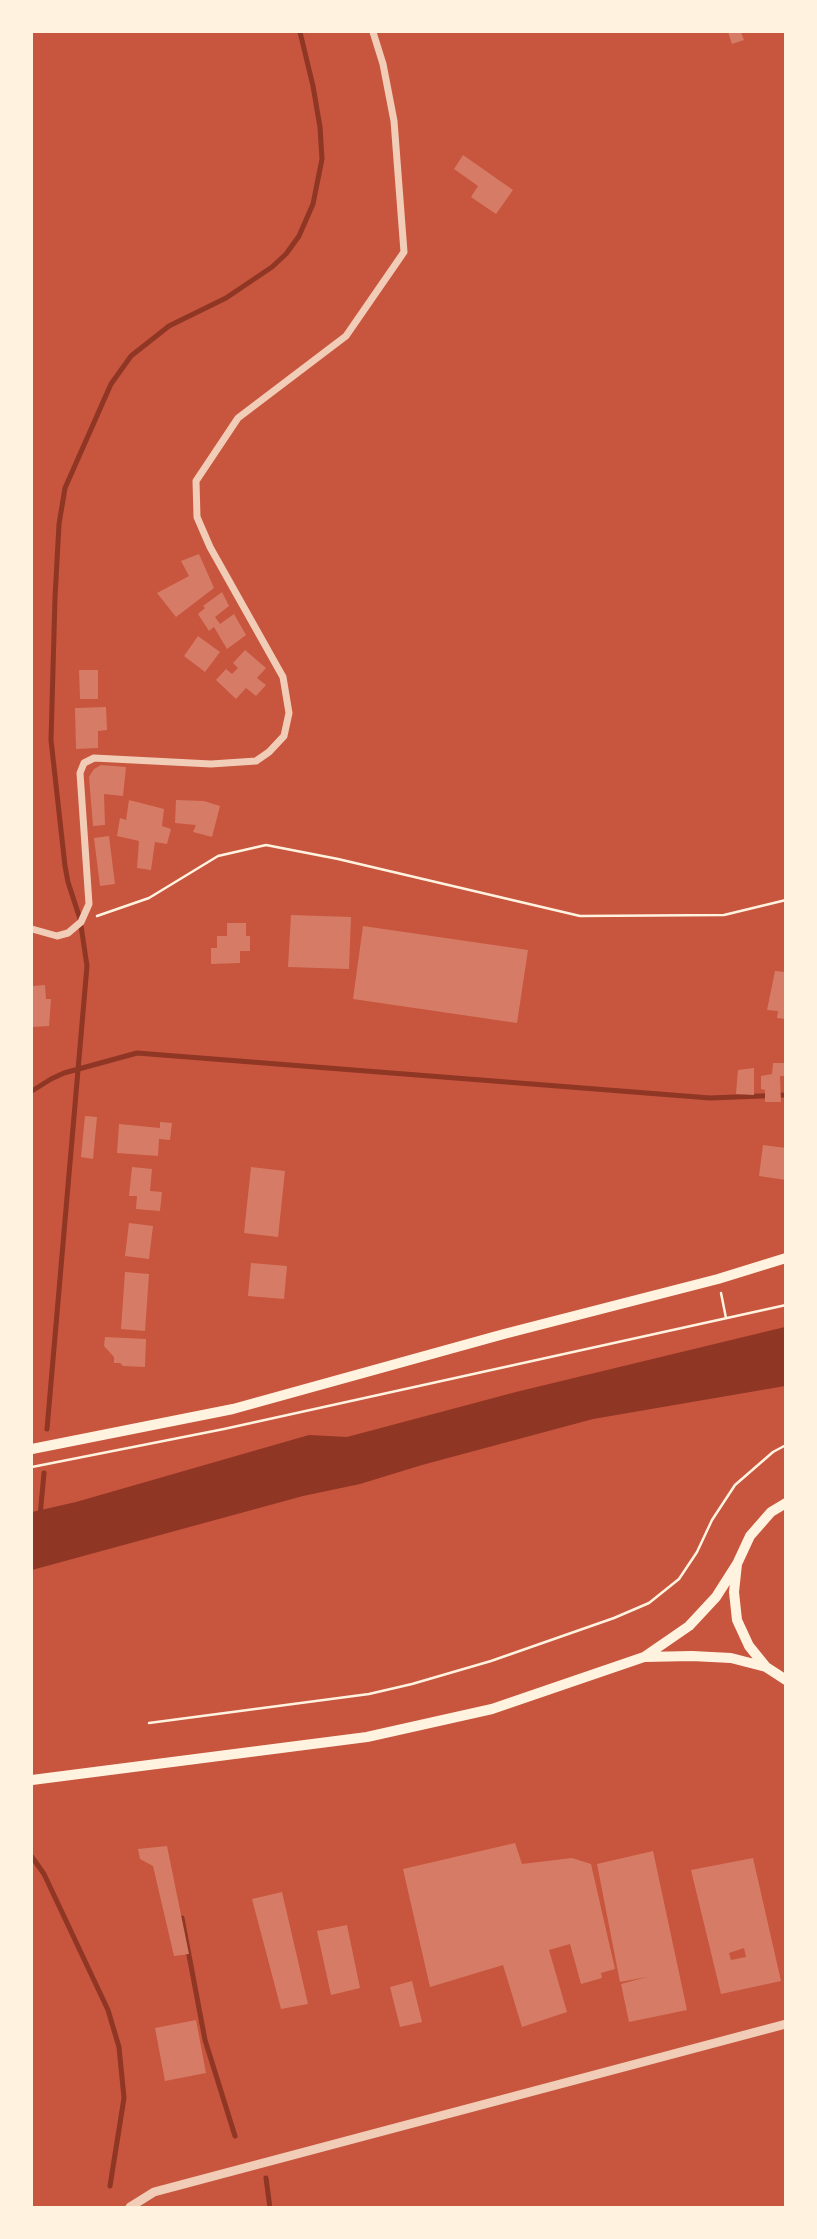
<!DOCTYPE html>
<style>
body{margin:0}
#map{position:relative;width:817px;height:2239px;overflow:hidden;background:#c8553d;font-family:"Asap Condensed",sans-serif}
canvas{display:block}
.frame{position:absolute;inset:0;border:33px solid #fff3e0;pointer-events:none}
</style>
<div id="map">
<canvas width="817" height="2239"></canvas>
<div class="frame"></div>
</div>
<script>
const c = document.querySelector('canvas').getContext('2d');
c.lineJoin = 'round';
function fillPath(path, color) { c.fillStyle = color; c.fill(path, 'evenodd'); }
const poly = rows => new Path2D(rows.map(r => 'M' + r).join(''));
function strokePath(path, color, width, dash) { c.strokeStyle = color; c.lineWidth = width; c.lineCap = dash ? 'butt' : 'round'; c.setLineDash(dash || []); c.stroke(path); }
const water = poly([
 [785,1327,785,1386,593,1419,422,1465,360,1484,303,1496,32,1570,32,1512,76,1502,309,1435,347,1437,516,1392]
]);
const stream = poly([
 [32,1091,51,1079,64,1073,137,1053,710,1098,786,1095],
 [47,1429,87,966,80,919,68,882,65,866,51,740,55,598,59,524,65,488,111,384,131,356,169,326,226,298,272,267,286,254,299,236,313,204,322,159,320,127,313,86,300,32],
 [40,1516,44,1473],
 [32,1857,44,1874,108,2010,119,2047,124,2098,110,2186],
 [182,1918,205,2040,235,2136],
 [266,2178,270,2208]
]);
const building = poly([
 [728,32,741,32,744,40,732,44],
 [463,155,513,190,496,214,471,197,478,186,454,169],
 [199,554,214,588,176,617,157,593,189,576,181,561],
 [222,592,229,606,215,617,220,624,234,614,246,635,227,649,214,627,209,631,198,614,205,608,203,606],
 [198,636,220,652,205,672,184,656],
 [245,650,266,668,257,678,266,685,256,696,246,688,236,699,216,680,226,669,232,674,238,668,233,663],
 [79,670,98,670,98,699,80,699],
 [106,707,107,730,98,731,98,748,76,749,75,708],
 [101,765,126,767,123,796,104,794,105,825,93,826,89,777,94,769],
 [129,800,164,809,162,826,171,829,167,844,155,842,151,870,137,868,139,841,117,836,120,818,126,820],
 [176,800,204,801,220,806,212,837,193,832,196,825,175,823],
 [109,836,115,884,100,886,94,838],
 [291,915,351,917,349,969,288,967],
 [227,923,246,923,246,936,250,936,250,951,240,951,240,963,211,964,211,948,217,948,217,936,227,936],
 [363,926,528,950,517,1023,353,999],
 [775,971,786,972,786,1019,777,1018,778,1011,767,1010],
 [45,985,46,999,51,999,49,1026,32,1027,32,1014,33,1014,32,986],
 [773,1063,786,1063,786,1076,780,1076,781,1102,765,1102,765,1090,761,1089,761,1076,772,1074],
 [754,1068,754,1095,736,1094,738,1070],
 [85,1116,97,1117,93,1159,81,1157],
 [160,1122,172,1123,170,1140,159,1139,158,1156,117,1153,119,1124,160,1128],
 [763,1145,786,1148,786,1180,759,1176],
 [132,1167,152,1169,150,1191,162,1192,160,1211,136,1209,137,1196,129,1196],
 [251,1167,285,1171,278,1237,244,1233],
 [129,1223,153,1226,149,1259,125,1256],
 [251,1263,287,1266,284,1299,248,1296],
 [125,1272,149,1274,145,1331,121,1329],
 [105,1337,146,1339,145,1367,123,1366,120,1363,114,1363,114,1357,104,1346],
 [515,1843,522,1864,572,1858,591,1864,615,1969,601,1973,602,1978,581,1984,570,1944,549,1950,567,2012,522,2027,503,1965,430,1987,403,1869],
 [167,1846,189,1954,174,1956,153,1866,140,1859,138,1849],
 [653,1851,687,2010,629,2022,621,1984,647,1977,620,1982,597,1864],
 [753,1858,781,1981,721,1994,691,1870],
 [744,1948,746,1957,731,1960,729,1953],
 [282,1892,308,2004,281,2009,252,1899],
 [347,1925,360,1988,331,1995,317,1931],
 [412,1981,422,2022,400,2027,390,1987],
 [196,2020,206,2073,165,2081,155,2028]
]);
const path = poly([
 [97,916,149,898,218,856,266,845,338,859,580,916,724,915,786,900],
 [721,1293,726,1318],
 [32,1467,224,1429,786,1305],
 [149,1723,369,1694,412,1684,491,1661,614,1618,649,1603,679,1579,697,1552,712,1520,735,1485,773,1452,786,1445]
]);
const minor = poly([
 [32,929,57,936,68,933,81,922,89,904,80,773,84,763,94,758,211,764,256,761,269,752,284,736,289,713,283,677,210,547,197,517,196,481,238,418,346,336,404,252,394,121,383,64,373,32]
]);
const tertiary = poly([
 [130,2207,154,2192,786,2024]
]);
const secondary = poly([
 [32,1449,233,1409,504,1334,718,1279,786,1258]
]);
const primary = poly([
 [786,1503,771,1512,750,1536,737,1564,734,1592,737,1620,749,1646,766,1667,786,1680],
 [644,1657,692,1656,731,1658,766,1667],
 [32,1780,367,1737,492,1709,644,1657,689,1626,716,1597,737,1564]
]);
fillPath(water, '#8f3625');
strokePath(stream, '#8f3625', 5);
fillPath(building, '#d67c66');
strokePath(path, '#fff3e0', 2.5);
strokePath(minor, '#f1ccb7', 7);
strokePath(tertiary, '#f1ccb7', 9);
strokePath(secondary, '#fff3e0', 10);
strokePath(primary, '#fff3e0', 10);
</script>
